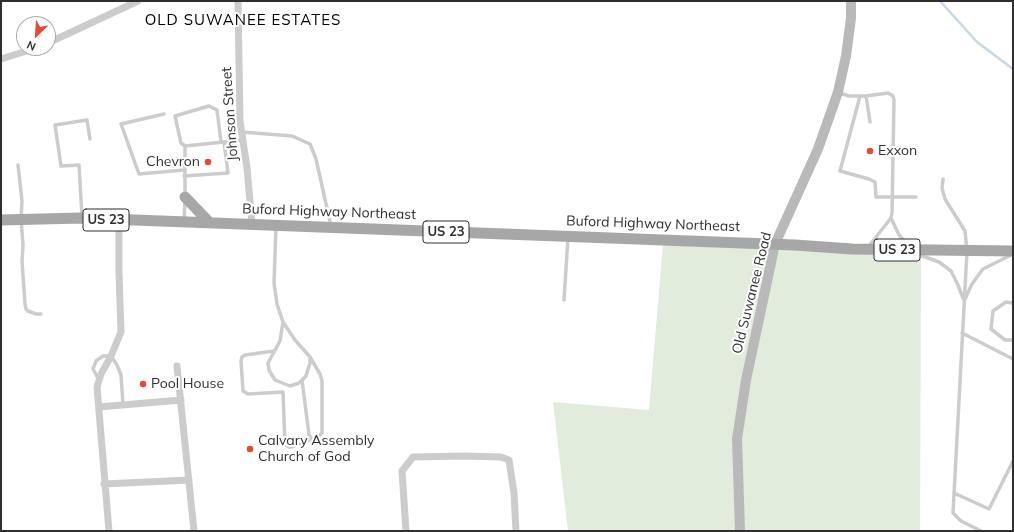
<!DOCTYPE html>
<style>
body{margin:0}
#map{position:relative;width:1014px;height:532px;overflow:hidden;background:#fff;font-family:Mulish,sans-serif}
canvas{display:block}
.frame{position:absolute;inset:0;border:2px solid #2f2f2f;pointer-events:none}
.north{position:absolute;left:16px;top:16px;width:40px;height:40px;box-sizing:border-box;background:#fff;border:1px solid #acacac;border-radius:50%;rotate:205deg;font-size:11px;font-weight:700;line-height:16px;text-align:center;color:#2f2f2f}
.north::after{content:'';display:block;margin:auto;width:14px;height:18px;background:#e84a2f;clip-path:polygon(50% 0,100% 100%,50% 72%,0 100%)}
</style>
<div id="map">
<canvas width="1014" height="532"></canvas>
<div class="frame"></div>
<div class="north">N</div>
</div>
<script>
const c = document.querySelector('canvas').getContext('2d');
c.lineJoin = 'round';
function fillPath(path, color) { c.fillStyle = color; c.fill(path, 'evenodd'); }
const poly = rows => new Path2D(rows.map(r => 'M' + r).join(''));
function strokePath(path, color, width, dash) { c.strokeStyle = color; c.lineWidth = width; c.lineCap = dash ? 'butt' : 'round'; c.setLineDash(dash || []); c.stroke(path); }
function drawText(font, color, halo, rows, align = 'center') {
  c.font = font + ' Mulish,sans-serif'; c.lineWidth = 4; c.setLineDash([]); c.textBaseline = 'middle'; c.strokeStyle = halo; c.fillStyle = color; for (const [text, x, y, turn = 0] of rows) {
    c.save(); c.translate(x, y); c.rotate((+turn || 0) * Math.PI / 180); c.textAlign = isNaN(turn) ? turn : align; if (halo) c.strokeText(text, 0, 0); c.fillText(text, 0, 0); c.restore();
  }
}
const green = poly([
 [663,244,921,254,920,531,568,531,553,402,649,410]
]);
const stream = poly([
 [940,1,977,42,1013,69]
]);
const lane = poly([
 [839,93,849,96,866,96,888,93,893,96,894,100,892,213,891,218,869,246],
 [860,96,840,171,869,179,875,182,876,197,916,197],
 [866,96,870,122],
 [164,114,121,124,139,174,184,170],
 [242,132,292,136,310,144,316,159,331,226],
 [185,146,181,143,175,116,209,106,217,110,221,142],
 [18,165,22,201,21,219,23,245,22,261,25,304,26,309,28,311,36,314,41,314],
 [184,176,228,173,224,142],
 [943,179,942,188,945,199,965,231,967,251,953,513,961,521,981,531],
 [185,195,185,146,243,140],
 [82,216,79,165,61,166,55,125,87,120,90,139],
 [891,218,899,235,910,247],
 [184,221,185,201],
 [276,226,274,283,277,304,283,322,295,340,310,357,310,363,306,376,299,383,290,386,275,380,269,370,268,363,280,341,283,322],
 [917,254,939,262,951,271,958,285,963,298],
 [965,299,972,284,983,269,1013,254],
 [564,300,568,237],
 [1013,303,1006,302,993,311,991,329,1005,340,1013,340],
 [962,333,1013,359],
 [274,351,245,355,242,357,241,361,243,391,248,394,283,392,285,445,289,447,292,447,319,436,322,433,322,381,320,374,310,357],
 [99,380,93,369,96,361,103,356,111,356,117,365,121,375,123,405],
 [302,380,309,435,312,440],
 [954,493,989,509,1013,461]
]);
const street = poly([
 [238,1,240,121,247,168,252,224],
 [48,43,138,1],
 [1,59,36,48],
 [177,366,194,531],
 [99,407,181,400],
 [104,484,189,480],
 [109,531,97,387,101,374,111,356,121,332,119,273,119,220],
 [406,531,402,471,413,457,465,456,501,457,509,460,514,493,516,531]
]);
const secondary = poly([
 [740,531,737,439,746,380,775,244,818,149,838,92,846,56,851,18,851,1]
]);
const primary = poly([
 [185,197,210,223],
 [1,220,82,218,795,245,852,249,1013,251]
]);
const markers = [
 [870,151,4,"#e84a2f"],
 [208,162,4,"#e84a2f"],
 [143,384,4,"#e84a2f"],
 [250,449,4,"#e84a2f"]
];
const shields = [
 [106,220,46],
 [446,232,46],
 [897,250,46]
];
const shieldNames = [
 ["US 23",106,220],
 ["US 23",446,232],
 ["US 23",897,250]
];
const streetNames = [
 ["Johnson Street",230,114,-94],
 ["Buford Highway Northeast",329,212,2],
 ["Buford Highway Northeast",653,224,2],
 ["Old Suwanee Road",752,293,-76]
];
const poiNames = [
 ["Exxon",878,151],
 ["Chevron",200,162,"right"],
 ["Pool House",151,384],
 ["Calvary Assembly",258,441],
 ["Church of God",258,457]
];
const neighbourhoodNames = [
 ["OLD SUWANEE ESTATES",243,20]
];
fillPath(green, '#e1ecdc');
strokePath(stream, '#c8d6ec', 2.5);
strokePath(lane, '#ccc', 3.5);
strokePath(street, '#ccc', 7);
strokePath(secondary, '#b9b9b9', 10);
strokePath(primary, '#a7a7a7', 11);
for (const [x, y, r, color] of markers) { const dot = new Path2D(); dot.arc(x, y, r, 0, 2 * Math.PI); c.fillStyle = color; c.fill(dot); strokePath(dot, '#fff', 1.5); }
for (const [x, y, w] of shields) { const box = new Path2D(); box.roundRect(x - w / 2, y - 11, w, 22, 3); c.fillStyle = '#fff'; c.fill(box); strokePath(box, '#2f2f2f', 1); }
drawText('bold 13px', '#2f2f2f', null, shieldNames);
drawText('14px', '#2f2f2f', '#fff', streetNames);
drawText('14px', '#2f2f2f', '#fff', poiNames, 'left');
c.letterSpacing = '1px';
drawText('15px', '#000', '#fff', neighbourhoodNames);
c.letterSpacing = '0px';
</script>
